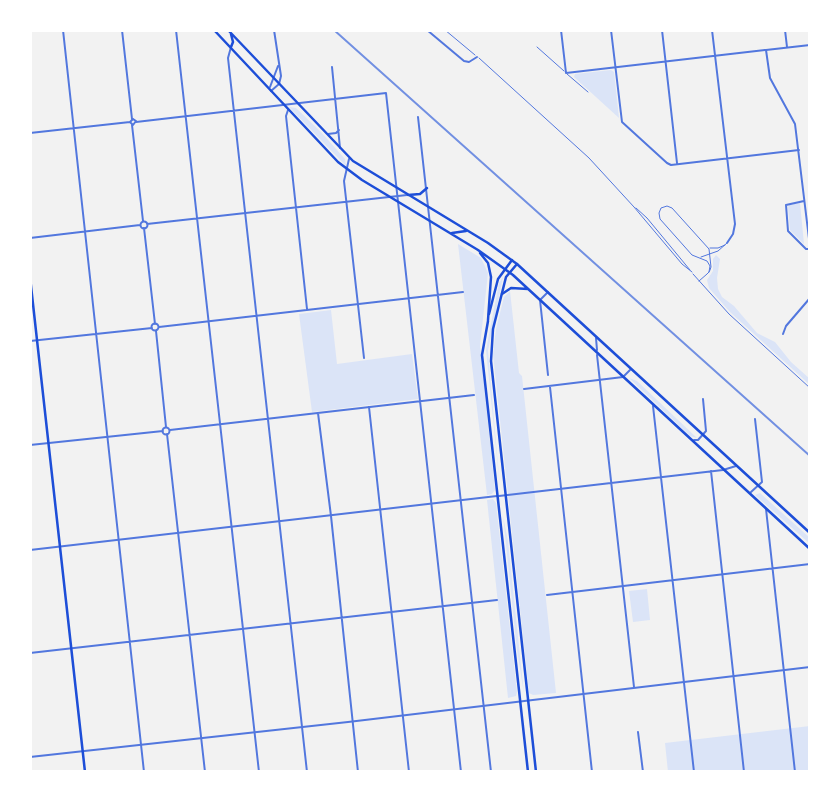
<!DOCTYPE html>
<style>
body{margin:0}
#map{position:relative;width:840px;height:802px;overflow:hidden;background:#f2f2f2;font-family:Roboto,sans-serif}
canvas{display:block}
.frame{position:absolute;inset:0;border:32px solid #fff;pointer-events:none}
</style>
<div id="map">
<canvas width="840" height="802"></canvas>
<div class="frame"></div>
</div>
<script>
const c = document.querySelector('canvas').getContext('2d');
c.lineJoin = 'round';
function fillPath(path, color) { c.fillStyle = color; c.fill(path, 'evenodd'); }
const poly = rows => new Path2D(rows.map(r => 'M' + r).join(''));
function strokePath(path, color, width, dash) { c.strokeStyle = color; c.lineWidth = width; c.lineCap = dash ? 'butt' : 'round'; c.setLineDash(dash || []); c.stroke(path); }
const green = poly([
 [611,70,614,72,619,118,574,77,575,74],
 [289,107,296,108,321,132,345,159,346,166],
 [800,203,804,244,790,230,788,208,789,205],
 [458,244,481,258,488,273,480,346,495,490,492,494,487,495],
 [716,255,720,259,717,278,718,289,722,297,734,306,757,333,775,342,791,362,810,379,810,385,730,312,709,288,707,280,713,271,713,259],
 [503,277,488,351,500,488,486,350,499,283],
 [510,291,519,373,522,376,556,693,533,695,529,693,493,354,496,329,504,297],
 [331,310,337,364,412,354,418,399,312,412,299,314],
 [629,378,637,381,697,438,690,436],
 [760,493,810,538,810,544,755,495],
 [493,499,496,503,517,692,516,696,508,698,487,500],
 [503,516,508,541,524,694,517,650],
 [647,589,650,620,633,622,629,591],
 [810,726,810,771,668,772,665,743]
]);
const service = poly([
 [445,30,475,55],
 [537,47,564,71],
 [479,58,589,158,634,207,682,264,692,272],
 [567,74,588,92],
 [636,208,647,218,690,270],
 [710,248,718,248,725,245],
 [701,257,718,251,727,243],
 [693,274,729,314,810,388],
 [699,281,707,274,709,272,710,270,711,267,709,249,672,208,667,206,661,208,659,213,660,219,692,255,707,261,710,266,709,272]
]);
const minor = poly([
 [63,30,144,772],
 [122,30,132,119],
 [176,30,259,772],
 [427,30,464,61,469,62,477,57],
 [561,30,566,73,765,50],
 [611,30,622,122,667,163,671,165,799,150],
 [662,30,677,163],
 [712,30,735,224,733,234,727,243],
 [785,30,787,47],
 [810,45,766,50,770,78,795,124,810,247],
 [231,47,228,58,307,772],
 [332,67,340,148],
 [270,87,278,66],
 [271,91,279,84,281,76,274,30],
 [288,110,286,116,307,309],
 [418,117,491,772],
 [133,119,136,121,133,125,130,122,133,119],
 [136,122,386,93,461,772],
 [132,125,143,221],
 [30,133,130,122],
 [328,134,336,133,339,130],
 [349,159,344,181,364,358],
 [804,201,786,205,788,231,806,249,810,249],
 '140.5 225a3.5 3.5 0 1 1 7 0a3.5 3.5 0 1 1-7 0Z',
 [147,224,407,195],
 [144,228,155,324],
 [30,238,140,225],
 [548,292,540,300,548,375],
 '151.5 327a3.5 3.5 0 1 1 7 0a3.5 3.5 0 1 1-7 0Z',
 [159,327,463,292],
 [156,331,166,427],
 [783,334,786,326,810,298],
 [596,338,597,350],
 [30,341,152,328],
 [597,355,634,687],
 [550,387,592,772],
 [524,389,623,377,630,370],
 [653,406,694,772],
 [369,407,409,772],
 [318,413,331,516,358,772],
 '162.5 431a3.5 3.5 0 1 1 7 0a3.5 3.5 0 1 1-7 0Z',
 [170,430,474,395],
 [167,434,205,772],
 [694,440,698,440,706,431,703,399],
 [30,445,163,431],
 [711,471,744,772],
 [751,492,762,482,755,419],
 [499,496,723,470,736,466],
 [766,509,795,772],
 [547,595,810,564],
 [30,653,497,600],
 [638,732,643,772]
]);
const tertiary = poly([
 [765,50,766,50],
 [30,550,497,496],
 [30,757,348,722,810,667],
 [800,772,810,771]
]);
const secondary = poly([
 [517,264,506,277,493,329,491,361,536,772],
 [30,277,85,772],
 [489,314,498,279,512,260],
 [488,321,482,355,528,772]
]);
const primary = poly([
 [214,30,338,162,362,180,478,250,513,275,810,549],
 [228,30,353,161,488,243,517,264,810,533],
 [231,47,233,42,231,34],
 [408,195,420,194,427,188],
 [452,233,466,231],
 [480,253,488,263,491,277,488,320],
 [502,294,511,288,528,289]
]);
const rail = poly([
 [334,30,810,456]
]);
fillPath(green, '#dbe4f7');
strokePath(service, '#5277de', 1);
strokePath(minor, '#5277de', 2);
strokePath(tertiary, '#5277de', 2);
strokePath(secondary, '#1d4ed8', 2.5);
strokePath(primary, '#1d4ed8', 2.5);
strokePath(rail, '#7290e2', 2);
</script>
